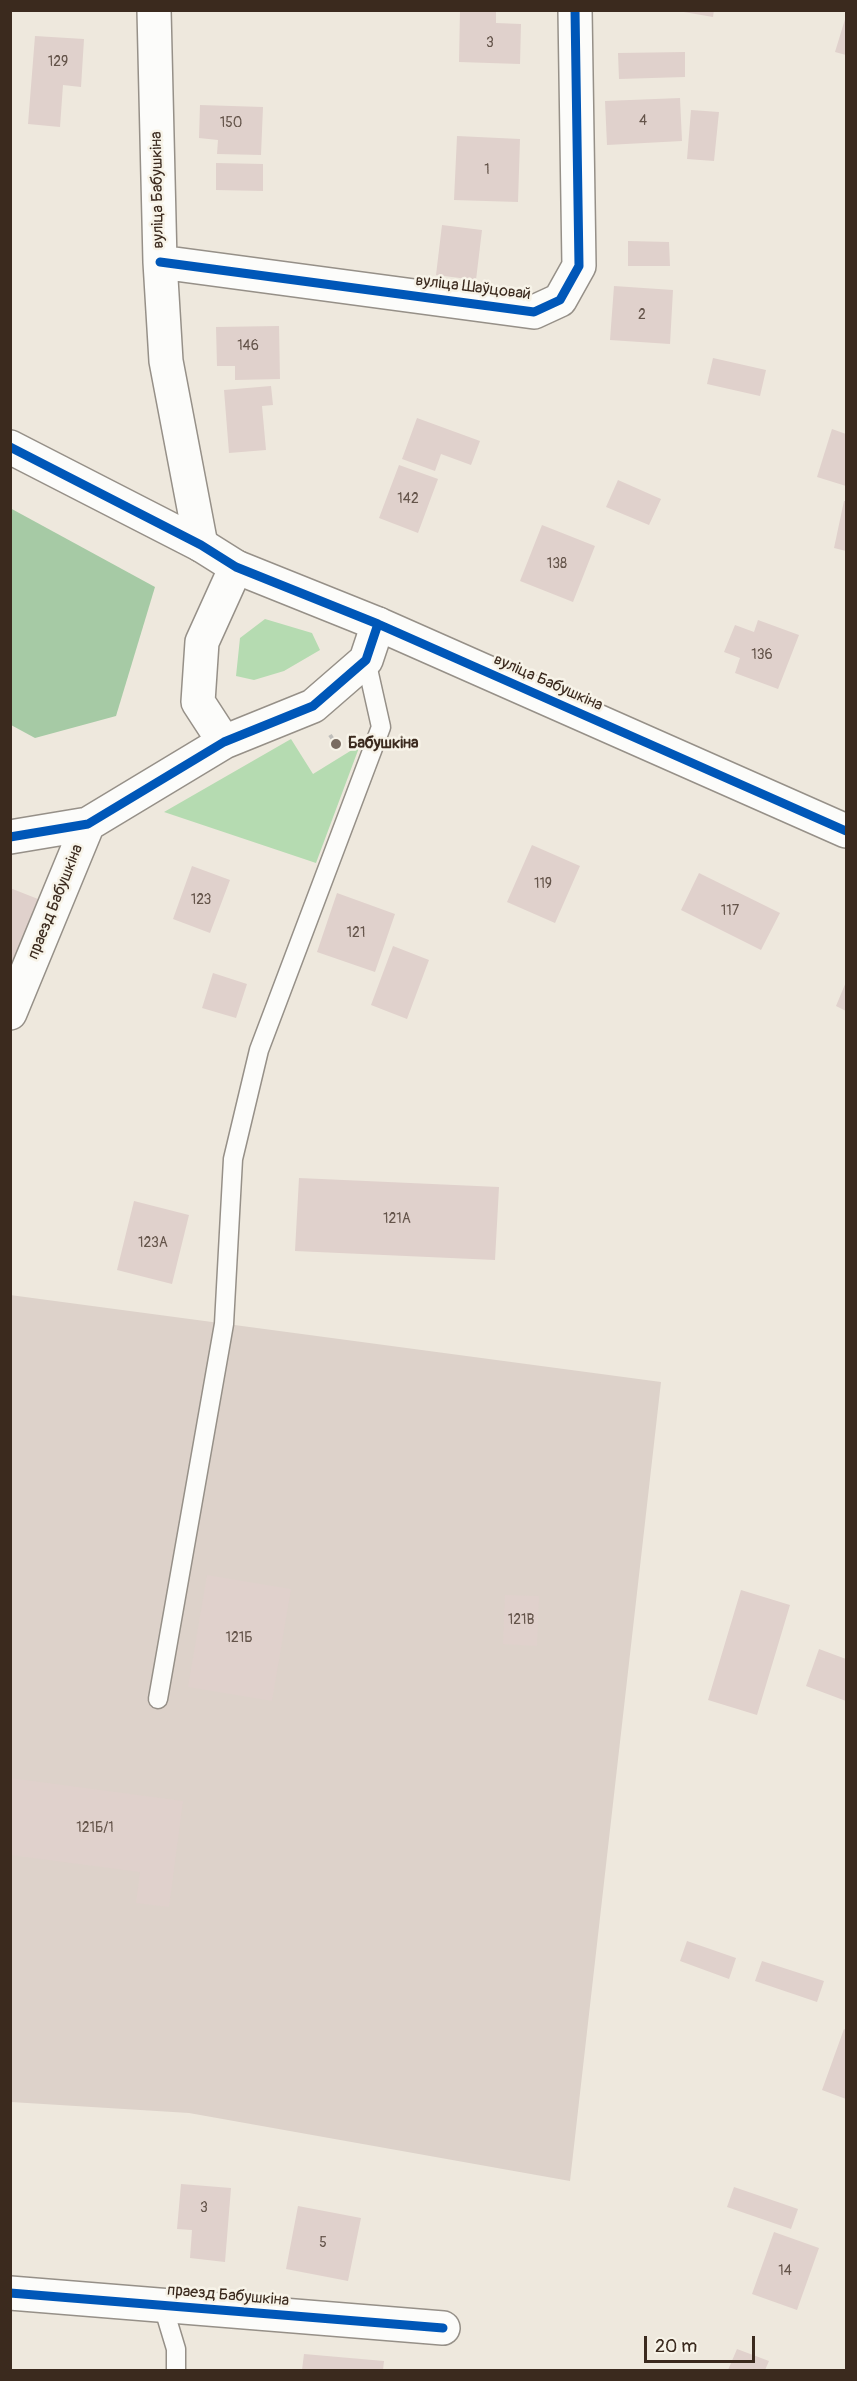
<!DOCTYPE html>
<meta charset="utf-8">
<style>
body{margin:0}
#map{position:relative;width:857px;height:2381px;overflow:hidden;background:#eee8dd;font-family:Pangolin,sans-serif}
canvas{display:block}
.frame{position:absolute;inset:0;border:12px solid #3b2a1e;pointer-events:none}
.scale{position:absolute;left:644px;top:2336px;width:111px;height:27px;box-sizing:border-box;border:3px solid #3b2a1e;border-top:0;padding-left:8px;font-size:18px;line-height:21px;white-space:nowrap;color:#3b2a1e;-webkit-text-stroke:4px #f7f3e8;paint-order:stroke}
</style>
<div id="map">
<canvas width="857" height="2381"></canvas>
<div class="frame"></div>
<div class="scale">20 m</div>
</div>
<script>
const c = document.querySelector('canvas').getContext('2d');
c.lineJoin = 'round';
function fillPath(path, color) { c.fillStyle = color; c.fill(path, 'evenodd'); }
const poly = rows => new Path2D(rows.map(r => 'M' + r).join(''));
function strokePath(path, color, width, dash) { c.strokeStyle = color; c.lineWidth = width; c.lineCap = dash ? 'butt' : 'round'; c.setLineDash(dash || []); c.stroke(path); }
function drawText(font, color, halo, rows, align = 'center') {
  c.font = font + ' Pangolin,sans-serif'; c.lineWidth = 5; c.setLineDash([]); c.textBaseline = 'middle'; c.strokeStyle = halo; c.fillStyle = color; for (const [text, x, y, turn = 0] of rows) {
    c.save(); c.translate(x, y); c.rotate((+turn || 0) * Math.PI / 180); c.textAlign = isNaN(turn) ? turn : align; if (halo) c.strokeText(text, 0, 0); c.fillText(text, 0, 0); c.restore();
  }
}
const industrial = poly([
 [10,1295,661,1382,570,2181,189,2113,11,2102]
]);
const green = poly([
 [265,619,312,633,320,650,284,671,254,680,236,676,240,638],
 [291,739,313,774,360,745,316,863,164,812]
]);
const forest = poly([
 [10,508,155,587,116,716,35,738,11,725]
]);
const building = poly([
 [460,10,496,10,496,23,521,24,520,64,459,62],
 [672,10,714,10,713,17],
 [846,16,846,55,835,52],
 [35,36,84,39,81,87,63,85,60,127,28,124],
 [685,52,685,77,619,79,618,53],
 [680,98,682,141,607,145,605,101],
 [200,105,263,107,261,155,217,154,218,140,199,138],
 [691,110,719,112,714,161,687,159],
 [457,136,520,139,518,202,454,200],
 [216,163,263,164,263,191,216,190],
 [442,225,482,230,476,280,436,275],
 [628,241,669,242,670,266,628,266],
 [614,286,673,290,670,344,610,340],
 [279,326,280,379,235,380,235,366,217,366,216,327],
 [713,358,766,370,760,396,707,384],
 [271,386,273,405,262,406,266,450,229,453,224,390],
 [417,418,480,441,471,465,441,454,435,471,402,459],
 [832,429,846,434,846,486,817,477],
 [399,465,438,479,418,533,379,518],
 [618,480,661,499,649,525,606,507],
 [844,501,846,501,846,551,834,548],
 [542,525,595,546,573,602,520,581],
 [758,620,799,635,778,689,735,673,740,658,724,652,735,625,754,632],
 [532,845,580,866,555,923,507,902],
 [192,866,230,880,210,933,173,919],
 [699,873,780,913,761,950,681,910],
 [10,888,38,899,14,960,10,959],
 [337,893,395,914,375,972,317,952],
 [393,946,429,960,407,1019,371,1005],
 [213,973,247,984,236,1018,202,1008],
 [846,982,846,1011,836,1006],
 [299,1178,499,1187,495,1260,295,1251],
 [134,1201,189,1215,172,1284,117,1270],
 [207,1575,291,1589,272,1701,188,1687],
 [741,1590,790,1605,757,1715,708,1700],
 [505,1595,539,1596,537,1646,503,1644],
 [819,1649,846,1659,846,1701,806,1686],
 [10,1778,183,1801,169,1907,136,1903,140,1872,10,1855],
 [687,1941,736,1958,729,1979,680,1961],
 [762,1961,824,1981,817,2002,755,1981],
 [844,2029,846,2030,846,2099,822,2090],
 [181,2184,231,2188,225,2262,190,2258,192,2230,177,2229],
 [734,2187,798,2209,791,2229,727,2207],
 [298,2206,361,2218,348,2281,286,2269],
 [774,2232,819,2248,797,2310,752,2294],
 [737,2349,769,2361,765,2370,728,2370],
 [304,2354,384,2361,383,2370,302,2370]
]);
const path = poly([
 [330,735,336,744]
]);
const service = poly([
 [158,1699,224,1324,233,1159,259,1050,381,727,366,660],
 [163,2306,176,2349,176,2370]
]);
const minor = poly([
 [154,10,160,262,166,361,201,545],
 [160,262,534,312,560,300,579,266,575,10],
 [224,742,198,702,202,642,236,567],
 [10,837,88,824,224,742,313,706,366,660,378,624],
 [10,1013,88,824],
 [10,2293,443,2328]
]);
const tertiary = poly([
 [10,447,201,545,236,567,378,624,846,831]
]);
const cycleway = poly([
 [160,262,534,312,560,300,579,266,575,10],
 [10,447,201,545,236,567,378,624,846,831],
 [10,837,88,824,224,742,313,706,366,660,378,624],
 [10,2293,443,2328]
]);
const markers = [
 [336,744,6,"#7a6c61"]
];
const numberNames = [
 ["3",490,43],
 ["129",58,62],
 ["4",643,121],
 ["150",231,123],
 ["1",487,170],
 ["2",642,315],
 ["146",248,346],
 ["142",408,499],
 ["138",557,564],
 ["136",762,655],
 ["119",543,884],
 ["123",201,900],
 ["117",730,911],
 ["121",356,933],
 ["121А",397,1219],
 ["123А",153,1243],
 ["121В",521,1620],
 ["121Б",239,1638],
 ["121Б/1",95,1828],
 ["3",204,2208],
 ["5",323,2243],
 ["14",785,2271]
];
const streetNames = [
 ["вуліца Бабушкіна",158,190,-91],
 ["вуліца Шаўцовай",473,288,7],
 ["вуліца Бабушкіна",548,683,24],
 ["праезд Бабушкіна",56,902,-68],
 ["праезд Бабушкіна",228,2296,5]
];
const poiNames = [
 ["Бабушкіна",348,744]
];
fillPath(industrial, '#ddd2ca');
fillPath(green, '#b5dbb1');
fillPath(forest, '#a6caa5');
fillPath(building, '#e0d1cc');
strokePath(service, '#969088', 21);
strokePath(minor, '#969088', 36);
strokePath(tertiary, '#969088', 36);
strokePath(path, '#c0beba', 4, [4.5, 4.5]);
strokePath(service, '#fcfcfa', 18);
strokePath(minor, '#fcfcfa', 33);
strokePath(tertiary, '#fcfcfa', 33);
strokePath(cycleway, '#0057b8', 9);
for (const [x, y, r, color] of markers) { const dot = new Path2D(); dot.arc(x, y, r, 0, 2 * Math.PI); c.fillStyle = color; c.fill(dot); strokePath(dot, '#f7f3e8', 2); }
drawText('14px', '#64544a', null, numberNames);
drawText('16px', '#3b2a1e', '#f7f3e8', streetNames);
drawText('bold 16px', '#3b2a1e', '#f7f3e8', poiNames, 'left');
</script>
